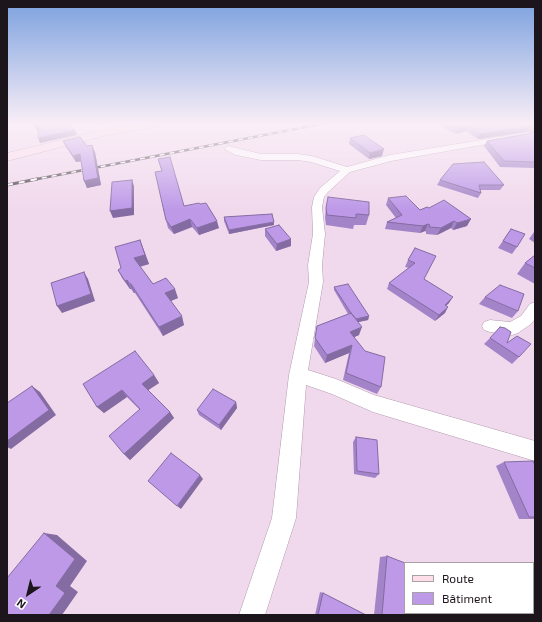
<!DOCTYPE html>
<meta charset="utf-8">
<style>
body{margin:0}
#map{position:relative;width:542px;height:622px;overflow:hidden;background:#f1d9ed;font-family:"Exo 2",sans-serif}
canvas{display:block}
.frame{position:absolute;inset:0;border:8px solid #1d151c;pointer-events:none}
.legend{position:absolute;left:404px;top:562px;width:130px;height:52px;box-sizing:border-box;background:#fff;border:1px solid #a5a1a4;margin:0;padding:5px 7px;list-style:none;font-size:12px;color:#1d151c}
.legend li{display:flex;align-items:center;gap:8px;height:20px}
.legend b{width:20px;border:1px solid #a5a1a4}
.north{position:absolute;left:8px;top:574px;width:40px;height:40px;-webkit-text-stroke:3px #fff;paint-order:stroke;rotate:215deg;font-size:11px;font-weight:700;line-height:16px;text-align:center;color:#1d151c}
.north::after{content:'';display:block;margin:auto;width:14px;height:18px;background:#1d151c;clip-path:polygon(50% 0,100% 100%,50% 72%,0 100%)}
</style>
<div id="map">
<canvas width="542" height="622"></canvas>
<div class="frame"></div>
<ul class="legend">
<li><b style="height:5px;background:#fedee9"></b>Route</li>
<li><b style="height:11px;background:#bd99e8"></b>Bâtiment</li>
</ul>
<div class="north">N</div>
</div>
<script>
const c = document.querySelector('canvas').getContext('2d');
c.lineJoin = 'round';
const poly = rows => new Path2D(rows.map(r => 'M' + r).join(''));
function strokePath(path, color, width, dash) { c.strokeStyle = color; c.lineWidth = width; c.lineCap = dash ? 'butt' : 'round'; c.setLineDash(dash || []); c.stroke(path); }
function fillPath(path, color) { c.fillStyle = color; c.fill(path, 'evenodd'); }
const street = poly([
 [506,136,510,138,509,140,391,161,350,172,328,192,324,197,322,207,325,234,322,265,323,282,308,370,336,379,374,395,535,441,535,461,373,412,332,394,306,385,296,518,265,615,239,615,272,518,289,375,309,282,308,265,313,234,312,207,314,197,320,188,340,171,311,162,298,160,261,160,236,155,224,149,228,146,261,154,298,154,312,156,347,167,390,155,506,136],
 [535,302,535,319,531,324,518,333,512,335,490,332,484,330,482,326,484,322,490,320,510,322,521,316,530,304,535,302]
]);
const secondary = poly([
 [141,123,165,123,160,126,104,136,7,161,7,153,104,130,141,123]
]);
const railFar1 = poly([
 [32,180,326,123]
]);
const rail = poly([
 [7,185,37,179]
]);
const wall = poly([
 [435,123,535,123,535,168,500,167,484,146,487,141,531,133,527,132,478,139,466,131,456,134],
 [350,138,382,156,369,159,349,144],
 [63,141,87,146,95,152,101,185,87,188,81,161,76,162,66,147],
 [158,159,184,206,219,228,199,235,192,227,174,234,168,228,166,220,162,171],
 [440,180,504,185,500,190,480,190,481,193,478,198,437,185],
 [388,198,420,210,427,207,467,226,453,230,451,228,437,235,426,234,426,232,425,231,420,233,385,229,387,222,396,218,386,205],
 [326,208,369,215,366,225,354,225,353,229,326,225,325,218],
 [224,217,274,225,229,234,224,221],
 [265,229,291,239,291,246,276,251,265,236],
 [511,229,517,247,512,254,498,248],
 [534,232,535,232,535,243,529,239],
 [140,240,149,264,140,267,153,284,178,298,171,301,184,325,163,336,135,293,134,293,131,289,130,289,122,278,118,270,121,268],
 [415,248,424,279,449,303,446,305,445,313,435,321,387,289,389,283,409,268,405,267,408,260],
 [535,255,535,284,517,274,525,263],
 [334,287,369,316,368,320,358,322,359,335,354,337,381,387,377,394,343,380,349,353,325,363,314,346,317,326,348,314,334,290],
 [485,297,518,311,512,318,479,304],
 [490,338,507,343,519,357,512,364,484,344],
 [154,375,159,383,148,390,170,412,174,418,130,460,124,454,140,410,127,397,104,413,97,407,83,384],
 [236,402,237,408,221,430,199,415,197,410],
 [356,437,379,474,375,478,354,474,353,442],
 [504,462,535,465,535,519,519,519,496,466],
 [387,556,434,615,374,615,380,557],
 [320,592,323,593,366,615,315,615]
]);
const shadedWall = poly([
 [94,123,109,123,95,125],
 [39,125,41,130,37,131,34,126],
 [468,126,466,131,456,134,459,128],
 [530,126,527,132,478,139,480,134],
 [75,130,77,135,40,143,38,138],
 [92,145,95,152,101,185,87,188,84,181],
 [384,149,382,156,369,159,370,153],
 [80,154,83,161,76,162,73,156],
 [132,180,134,186,134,215,113,218,110,211],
 [190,219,192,227,174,234,171,227],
 [471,219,467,226,453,230,457,223],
 [217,221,219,228,199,235,197,228],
 [454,221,451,228,437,235,441,228],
 [274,222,274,225,229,234,229,230],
 [428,224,425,231,420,233,423,226],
 [291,239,291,246,276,251,277,244],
 [140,240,149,264,138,267,134,258],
 [84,272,88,279,95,301,62,313,57,306],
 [127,280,131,289,130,289,125,281],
 [130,284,131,284,135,293,134,293],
 [175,289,178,298,168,302,165,293],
 [453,297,449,303,441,311,445,305],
 [448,307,445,313,435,321,439,315],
 [182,316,184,325,163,336,159,327],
 [369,316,368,320,354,323,355,320],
 [362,327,359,335,348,340,350,332],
 [352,345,349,353,325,363,327,355],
 [154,375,159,383,147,391,142,384],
 [32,386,40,392,56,415,11,449,7,447,7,441],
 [122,390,127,397,104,413,97,407],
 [236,402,237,408,221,430,219,425],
 [170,412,174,418,130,460,124,454],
 [200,475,203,479,181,509,177,506],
 [44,533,57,535,87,561,70,586,78,592,62,615,49,615,56,586]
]);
const building = poly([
 [35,123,69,123,75,130,38,138,39,125,34,126,35,123],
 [447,123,535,123,535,129,530,126,480,134,468,126,459,128,447,123],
 [535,131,535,162,504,161,487,141,533,133,535,131],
 [364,135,384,149,370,153,350,138,364,135],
 [80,137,87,146,92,145,98,178,84,181,80,154,73,156,63,141,80,137],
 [170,157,184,206,199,203,200,204,206,203,217,221,197,228,190,219,171,227,166,220,155,172,162,171,158,159,170,157],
 [484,162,504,185,479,185,481,193,440,180,453,164,484,162],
 [132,180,132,208,110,211,112,182,132,180],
 [406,196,420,210,427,207,429,208,444,200,471,219,457,223,454,221,441,228,429,227,430,225,428,224,423,226,387,222,402,215,388,198,406,196],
 [328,197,369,202,369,215,356,214,356,218,327,215,326,208,328,197],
 [272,214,274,222,229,230,224,217,272,214],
 [279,225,291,239,277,244,265,229,279,225],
 [511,229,525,234,517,247,503,241,511,229],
 [140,240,145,255,134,258,153,284,166,278,175,289,165,293,182,316,159,327,131,284,130,284,127,280,125,281,118,270,121,268,115,247,140,240],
 [415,248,436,256,424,279,453,297,445,305,448,307,439,315,389,283,415,263,408,260,415,248],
 [535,255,535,268,525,263,535,255],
 [84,272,91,294,57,306,51,283,84,272],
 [348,284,369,316,356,319,351,313,334,287,348,284],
 [500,285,524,294,518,311,485,297,500,285],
 [351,313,362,327,350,332,365,351,385,357,381,387,346,373,352,345,327,355,315,338,317,326,351,313],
 [500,327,505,328,511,332,507,343,517,336,531,344,519,357,490,338,500,327],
 [135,351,154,375,142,384,170,412,124,454,109,436,140,409,122,390,97,407,83,384,135,351],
 [32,386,49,410,7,441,7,403,32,386],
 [213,389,236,402,219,425,197,410,213,389],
 [356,437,377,440,379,474,357,471,356,437],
 [171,453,200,475,177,506,148,481,171,453],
 [533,461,535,465,535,517,529,517,504,462,533,461],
 [44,533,75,559,56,586,65,593,49,615,7,615,7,578,44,533],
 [387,556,405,563,405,613,434,613,434,615,382,615,387,556],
 [323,593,366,615,318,615,323,593]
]);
strokePath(street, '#b19aad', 1);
strokePath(secondary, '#b19aad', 1);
fillPath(street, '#fff');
fillPath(secondary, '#fedee9');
strokePath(railFar1, '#544752', 2.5);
strokePath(rail, '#544752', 3);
strokePath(railFar1, '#fff', 1.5, [5]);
strokePath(rail, '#fff', 2, [6]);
fillPath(wall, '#a384c8');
fillPath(shadedWall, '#846ba2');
fillPath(building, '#bd99e8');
strokePath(building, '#846ba2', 1);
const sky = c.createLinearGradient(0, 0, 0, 210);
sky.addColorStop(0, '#7ca1df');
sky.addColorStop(0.59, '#f9eef7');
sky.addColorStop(1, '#f9eef700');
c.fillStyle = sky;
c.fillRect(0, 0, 542, 210);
</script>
